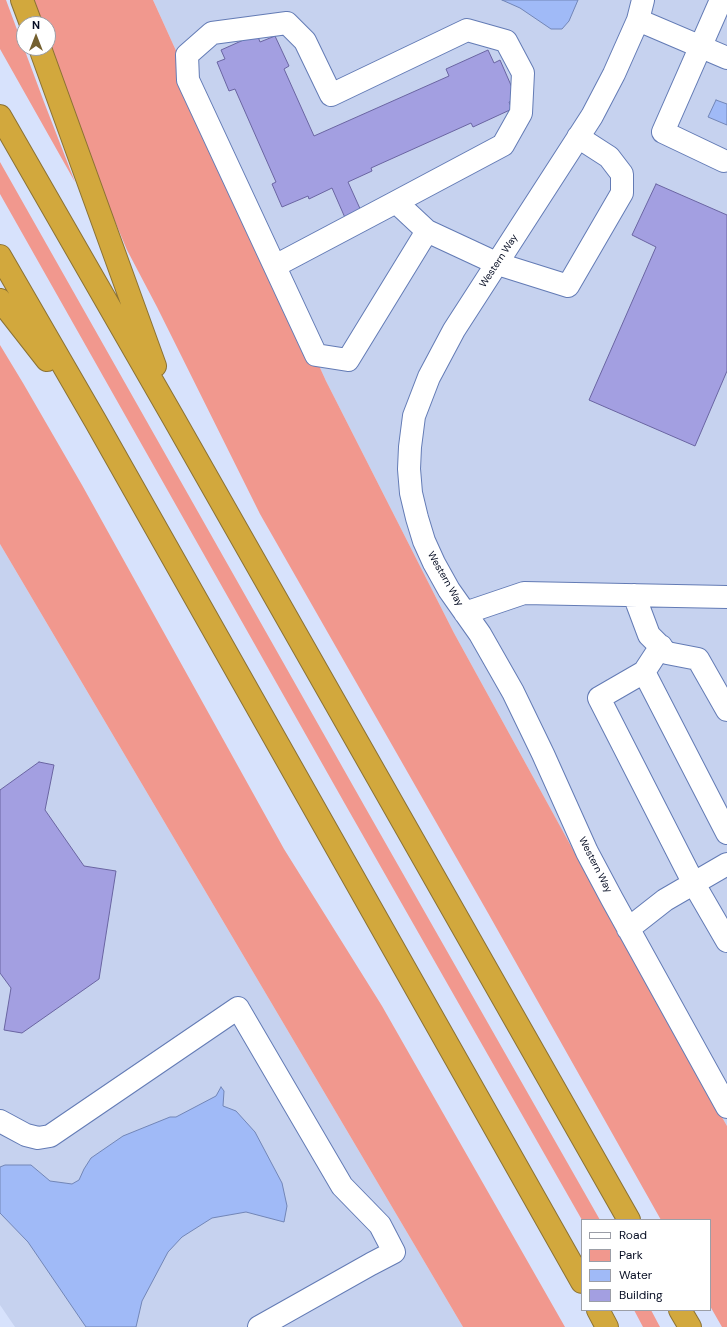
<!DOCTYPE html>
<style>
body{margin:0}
#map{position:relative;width:727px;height:1327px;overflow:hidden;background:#d7e2fc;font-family:"DM Sans",sans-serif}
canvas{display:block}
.legend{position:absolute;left:581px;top:1219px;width:130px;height:92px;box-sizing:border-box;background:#fff;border:1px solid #9b9ea7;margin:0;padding:5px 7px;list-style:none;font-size:12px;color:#060d23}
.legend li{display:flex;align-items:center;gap:8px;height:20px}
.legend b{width:20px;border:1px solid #9b9ea7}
.north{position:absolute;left:16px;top:16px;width:40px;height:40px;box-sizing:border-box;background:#fff;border:1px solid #9b9ea7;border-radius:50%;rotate:0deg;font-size:11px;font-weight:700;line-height:16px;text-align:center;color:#060d23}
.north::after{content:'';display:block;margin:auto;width:14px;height:18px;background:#74602f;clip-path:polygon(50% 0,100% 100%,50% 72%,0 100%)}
</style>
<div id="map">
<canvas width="727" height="1327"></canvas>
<ul class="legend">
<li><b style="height:5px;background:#fff"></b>Road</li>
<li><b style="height:11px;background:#f1988e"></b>Park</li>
<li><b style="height:11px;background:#a0baf7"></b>Water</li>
<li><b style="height:11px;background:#a39fe1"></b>Building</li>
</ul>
<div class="north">N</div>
</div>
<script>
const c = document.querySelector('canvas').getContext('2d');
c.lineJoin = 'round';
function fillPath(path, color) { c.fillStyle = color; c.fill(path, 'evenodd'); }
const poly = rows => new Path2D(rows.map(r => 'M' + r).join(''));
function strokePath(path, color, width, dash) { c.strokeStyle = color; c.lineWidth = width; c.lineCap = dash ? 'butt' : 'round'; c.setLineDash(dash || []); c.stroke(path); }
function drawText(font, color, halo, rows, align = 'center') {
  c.font = font + ' "DM Sans",sans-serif'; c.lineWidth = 3.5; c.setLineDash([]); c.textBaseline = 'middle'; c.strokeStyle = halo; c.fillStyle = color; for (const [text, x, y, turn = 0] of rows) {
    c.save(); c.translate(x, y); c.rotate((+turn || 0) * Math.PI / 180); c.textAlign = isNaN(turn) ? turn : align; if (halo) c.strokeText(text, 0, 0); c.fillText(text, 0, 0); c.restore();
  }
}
const built = poly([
 [153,0,727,0,727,1126,660,1008,454,633,326,381],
 [0,544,463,1327,15,1327,0,1305]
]);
const green = poly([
 [0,0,6,0,44,102,75,182,0,49],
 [29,0,153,0,326,381,454,633,660,1008,727,1126,727,1327,722,1327,710,1306,710,1220,661,1220,488,913,260,514,157,307,127,250,83,145,48,48,48,24,38,24],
 [0,162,365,807,600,1220,582,1220,345,804,0,194],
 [0,345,23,383,82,485,284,849,382,1006,565,1327,463,1327,0,544],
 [634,1310,651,1310,660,1327,643,1327]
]);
const water = poly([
 [502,0,578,0,569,21,562,29,551,29,520,8,502,0],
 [716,100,727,104,727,125,708,117,716,100],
 [221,1087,224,1091,223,1106,236,1111,255,1132,282,1183,287,1206,284,1222,246,1212,212,1218,182,1237,168,1252,142,1301,136,1327,86,1327,28,1242,0,1213,0,1167,5,1165,31,1165,50,1181,72,1184,79,1180,84,1169,91,1158,123,1136,170,1117,176,1117,216,1096,221,1087]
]);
const building = poly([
 [257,34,260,42,275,36,289,66,284,69,314,136,449,76,446,69,488,50,494,63,500,60,517,99,509,102,512,109,473,127,471,123,371,168,372,171,348,182,362,213,346,220,332,188,309,199,308,196,282,207,272,184,276,182,235,89,229,91,217,62,225,59,221,50,257,34],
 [656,184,727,215,727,371,695,446,589,400,656,247,632,235,656,184],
 [39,762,54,765,45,810,84,866,116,871,99,979,22,1033,4,1030,11,988,0,973,0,790,39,762]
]);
const minor = poly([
 [643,0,638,20,614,74,592,116,454,330,429,377,414,416,410,447,409,469,411,493,417,518,424,541,434,563,449,590,480,634,513,692,543,754,587,852,612,899,727,1107],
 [721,0,663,132,724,161],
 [638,20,727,58],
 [427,231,396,202,503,145,521,113,523,73,506,41,467,30,331,95,305,41,287,23,212,33,187,55,188,80,316,355,348,360,427,231,498,264,568,286,622,193,622,174,609,157,578,137],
 [275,266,396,202],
 [634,595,649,635,667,653,698,659,727,710],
 [465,613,524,593,727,597],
 [661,646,644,672,727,833],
 [644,672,599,698,694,884,727,941],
 [628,929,665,900,727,864],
 [0,1121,26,1135,38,1138,50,1136,238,1008,342,1186,380,1225,394,1252,371,1264,259,1327]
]);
const highway = poly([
 [22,0,31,24],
 [40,48,155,366],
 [0,116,174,419,629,1220],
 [0,256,96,422,582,1282],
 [0,300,47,360],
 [598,1310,607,1327],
 [680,1310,690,1327]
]);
const streetNames = [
 ["Western Way",499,261,-57],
 ["Western Way",445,579,60],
 ["Western Way",595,865,63]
];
fillPath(built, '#c6d2ef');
fillPath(green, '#f1988e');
fillPath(water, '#a0baf7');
strokePath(water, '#7286b7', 1);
fillPath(building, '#a39fe1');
strokePath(building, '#6a65a2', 1);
strokePath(minor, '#637bb5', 24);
strokePath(highway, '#8b7234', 24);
strokePath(minor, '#fff', 22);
strokePath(highway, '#d2a83d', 22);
drawText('10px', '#060d23', '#fff', streetNames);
</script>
